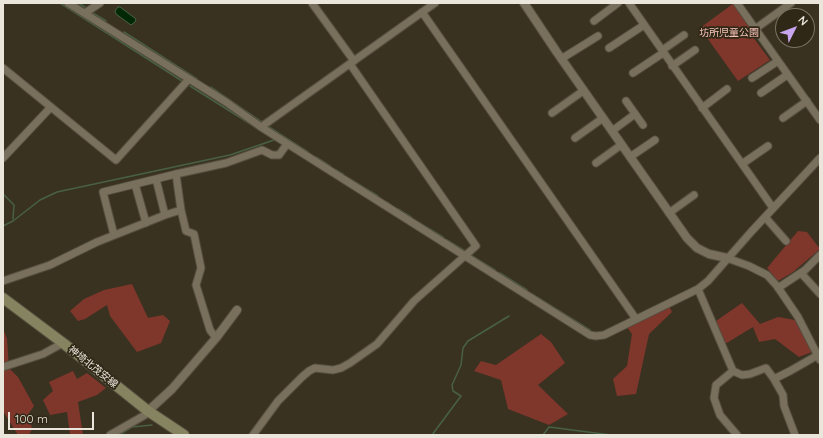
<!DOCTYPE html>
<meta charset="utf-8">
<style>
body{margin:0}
#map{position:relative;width:823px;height:438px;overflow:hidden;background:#3a3221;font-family:Quicksand,sans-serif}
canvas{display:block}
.frame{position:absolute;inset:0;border:4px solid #ebe6db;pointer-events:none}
.north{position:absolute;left:775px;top:8px;width:40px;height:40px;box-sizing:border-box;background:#302817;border:1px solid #7b7465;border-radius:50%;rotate:48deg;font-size:11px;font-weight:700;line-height:16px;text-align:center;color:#ebe6db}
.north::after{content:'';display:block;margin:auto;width:14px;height:18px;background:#c8a6ef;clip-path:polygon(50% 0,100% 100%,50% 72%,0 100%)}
.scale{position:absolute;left:8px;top:412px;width:86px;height:18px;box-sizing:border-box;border:2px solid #ebe6db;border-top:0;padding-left:5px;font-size:12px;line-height:14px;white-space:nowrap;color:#ebe6db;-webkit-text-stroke:3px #302817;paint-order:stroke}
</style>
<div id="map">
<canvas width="823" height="438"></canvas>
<div class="frame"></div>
<div class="north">N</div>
<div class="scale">100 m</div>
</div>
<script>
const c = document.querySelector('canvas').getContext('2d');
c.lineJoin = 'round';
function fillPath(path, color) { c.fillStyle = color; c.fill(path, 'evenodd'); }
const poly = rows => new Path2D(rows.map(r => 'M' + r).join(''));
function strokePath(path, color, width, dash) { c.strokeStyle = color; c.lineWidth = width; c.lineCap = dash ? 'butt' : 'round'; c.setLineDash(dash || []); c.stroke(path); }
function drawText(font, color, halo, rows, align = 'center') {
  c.font = font + ' Quicksand,"Noto Sans JP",sans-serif'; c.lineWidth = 3.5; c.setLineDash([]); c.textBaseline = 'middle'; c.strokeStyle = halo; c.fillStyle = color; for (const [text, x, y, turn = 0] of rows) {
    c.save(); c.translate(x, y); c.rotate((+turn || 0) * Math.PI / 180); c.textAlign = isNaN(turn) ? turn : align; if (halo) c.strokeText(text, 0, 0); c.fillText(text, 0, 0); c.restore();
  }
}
const green = poly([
 [734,3,753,31,750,33,770,60,738,81,700,28],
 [798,231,807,232,820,249,793,272,778,281,767,268],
 [132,284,148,318,163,315,170,321,161,343,137,352,110,316,107,305,85,319,78,321,70,311,84,299,104,290],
 [742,303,760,324,778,317,795,320,812,352,799,357,775,339,759,342,753,327,725,344,716,321],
 [669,306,672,312,649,334,636,394,617,396,613,379,627,366,632,334,627,327],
 [3,328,7,339,9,368,18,377,34,406,29,413,32,429,29,435,18,435,3,411],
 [541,334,551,342,565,363,538,385,568,414,549,425,508,409,501,380,474,371,481,361,496,365],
 [73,371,77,379,87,373,106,388,97,395,78,402,83,435,70,435,67,412,50,415,43,400,53,391,49,382]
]);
const water = poly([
 [118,7,120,7,136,19,135,22,131,25,116,14,115,11,118,7]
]);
const stream = poly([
 [60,3,182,81],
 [78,3,85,7],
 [93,13,106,21],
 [124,32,197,79],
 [190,86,252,125],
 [211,87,262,122,305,92],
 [269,127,308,152],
 [316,157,330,166],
 [336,170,343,174],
 [350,179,378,196],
 [3,194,14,205,13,219],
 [387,202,391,205],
 [398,209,411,217],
 [418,222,443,237],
 [3,226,13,221,40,200,57,192,230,155,274,140],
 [447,240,465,251],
 [472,256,495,270],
 [500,273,527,290],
 [532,294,590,330],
 [119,435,132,427,152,425],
 [432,435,461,396,453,391,452,385,461,365,463,348,468,341,509,316],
 [543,435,549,427,611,435]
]);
const minor = poly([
 [68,3,226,102,261,127,590,335,596,336,604,335,698,289,708,281,751,232,820,158],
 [312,3,354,61],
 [629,3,773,208],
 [737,3,820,120],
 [422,12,636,319],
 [85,13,100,3],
 [594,21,618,3],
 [755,29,791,3],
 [609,48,644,25],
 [561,59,598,36],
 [672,66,695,50],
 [3,68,116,160,189,79],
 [633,73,663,53,664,49,684,35],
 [752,78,778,61],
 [761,93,787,75],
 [626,101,643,125],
 [702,108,727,89],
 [552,113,583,91],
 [783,118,807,101],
 [261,127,435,3],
 [612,131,635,114],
 [575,138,603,118],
 [630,157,655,140],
 [3,158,51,107],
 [596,163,621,145],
 [742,164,768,146],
 [156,179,165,215],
 [135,184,146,223],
 [181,210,176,174,226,163,262,150,272,155,279,155,287,144],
 [669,213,694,195],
 [765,217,786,241],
 [114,235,103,192,176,174],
 [727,258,749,266,767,275,777,286,798,317,820,360],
 [801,273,820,294],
 [3,281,50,265,97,242,165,215,181,210,186,231,194,234,201,268,196,285,210,330,216,338],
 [778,288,805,270,820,255],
 [698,289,733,371,742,375,750,374,766,368,774,379,790,371,818,355],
 [3,367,43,354,63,343],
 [733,371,716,385,714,398,720,415,737,435],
 [774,379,783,395,784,406,795,435],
 [110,435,145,415,148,411],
 [253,435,278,401,302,377,309,371,315,368,333,370,341,368,350,363,377,344,414,301,476,246,350,64]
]);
const tertiary = poly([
 [524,3,556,51,687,238,697,248,709,254,727,258],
 [148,411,172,389,216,338,237,310]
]);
const secondary = poly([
 [3,298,63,343,148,411,184,435]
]);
const parkNames = [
 ["坊所児童公園",729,33]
];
const streetNames = [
 ["神埼北茂安線",93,367,39]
];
fillPath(green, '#7f362b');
fillPath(water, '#022805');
strokePath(water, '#486145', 1);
strokePath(stream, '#486145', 1.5);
strokePath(minor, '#564f40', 9);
strokePath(tertiary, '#564f40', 10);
strokePath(secondary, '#564f40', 12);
strokePath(minor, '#786f5c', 7);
strokePath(tertiary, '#786f5c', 8);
strokePath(secondary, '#868360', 10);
drawText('10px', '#f9c5bb', '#302817', parkNames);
drawText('10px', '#ebe6db', '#302817', streetNames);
</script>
